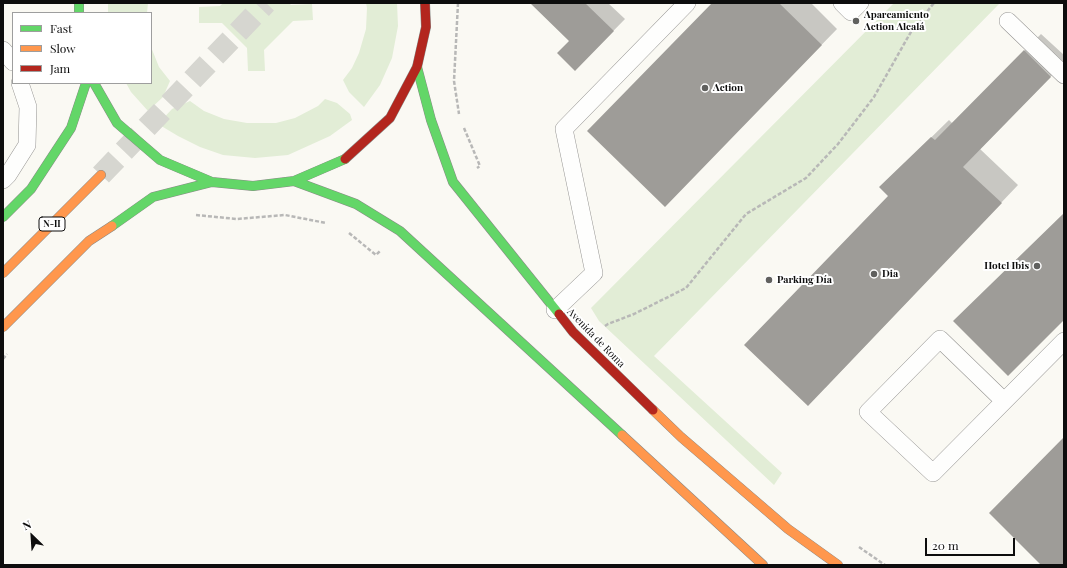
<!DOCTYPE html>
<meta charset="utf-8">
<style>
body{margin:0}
#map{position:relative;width:1067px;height:568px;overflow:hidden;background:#faf9f3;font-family:"Playfair Display",serif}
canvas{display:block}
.frame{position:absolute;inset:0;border:4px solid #0d0d0d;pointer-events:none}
.legend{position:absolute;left:12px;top:12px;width:140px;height:72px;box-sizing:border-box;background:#fff;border:1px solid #9e9e9e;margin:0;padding:5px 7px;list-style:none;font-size:12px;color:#0d0d0d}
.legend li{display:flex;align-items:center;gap:8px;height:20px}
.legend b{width:20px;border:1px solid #9e9e9e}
.north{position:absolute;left:12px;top:516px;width:40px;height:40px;-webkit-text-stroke:3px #fff;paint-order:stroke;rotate:335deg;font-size:11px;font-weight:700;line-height:16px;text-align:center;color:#0d0d0d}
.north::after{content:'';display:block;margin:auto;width:14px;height:18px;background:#0d0d0d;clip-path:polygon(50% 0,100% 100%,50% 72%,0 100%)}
.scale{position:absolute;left:925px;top:538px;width:90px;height:18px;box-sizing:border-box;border:2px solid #0d0d0d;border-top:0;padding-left:5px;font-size:12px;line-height:14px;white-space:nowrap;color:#0d0d0d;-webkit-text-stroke:3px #fff;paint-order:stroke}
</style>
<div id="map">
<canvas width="1067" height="568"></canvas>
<div class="frame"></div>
<ul class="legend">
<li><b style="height:5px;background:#63d668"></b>Fast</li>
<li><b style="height:5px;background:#ff974d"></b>Slow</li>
<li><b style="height:5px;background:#b3261e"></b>Jam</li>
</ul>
<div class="north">N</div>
<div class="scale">20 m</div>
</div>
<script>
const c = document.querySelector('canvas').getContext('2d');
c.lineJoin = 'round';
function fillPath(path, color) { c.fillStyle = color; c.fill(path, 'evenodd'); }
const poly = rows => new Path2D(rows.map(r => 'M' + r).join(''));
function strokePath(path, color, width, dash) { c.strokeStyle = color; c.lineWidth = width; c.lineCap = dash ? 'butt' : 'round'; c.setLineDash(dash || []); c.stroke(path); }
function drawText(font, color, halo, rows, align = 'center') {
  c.font = font + ' "Playfair Display",serif'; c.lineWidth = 4; c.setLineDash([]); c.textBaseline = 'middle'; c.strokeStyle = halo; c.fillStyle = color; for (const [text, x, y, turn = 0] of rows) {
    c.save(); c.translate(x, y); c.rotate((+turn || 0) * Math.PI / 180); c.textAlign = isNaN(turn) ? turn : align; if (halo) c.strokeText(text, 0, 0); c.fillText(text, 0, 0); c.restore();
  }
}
const green = poly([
 [108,3,148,3,147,13,108,13],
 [223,3,289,3,291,5,312,4,313,20,293,21,264,50,265,71,248,71,247,48,222,23,199,23,199,7,220,6],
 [366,3,397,3,398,26,392,58,380,85,364,107,349,92,343,80,352,68,359,53,366,29,367,8],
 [894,3,1000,3,654,356,782,473,774,485,599,321,591,308],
 [151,47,159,67,170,81,163,97,148,111,131,92,126,83,151,83],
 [325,99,337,103,350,114,352,120,330,136,288,155,255,158,223,155,200,147,178,136,158,124,172,109,190,101,204,111,224,119,247,123,276,123,295,118,318,106]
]);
const shadow = poly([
 [532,3,608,3,625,19,575,70,571,41],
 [713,3,811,3,837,29,681,189],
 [1041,34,1064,55,1064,63,980,149,1018,185,825,388,898,170,949,120,953,124]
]);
const building = poly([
 [530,3,585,3,614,31,575,71,557,53,569,41],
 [712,3,779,3,822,45,665,207,587,131],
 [1024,50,1051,77,963,167,1002,203,808,406,744,345,888,196,879,187,931,137,935,140],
 [1064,213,1064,320,1008,376,953,321],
 [1064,437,1064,565,1041,565,989,513]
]);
const primaryTunnel = poly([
 [101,175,266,3]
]);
const path = poly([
 [458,3,454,81,459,114],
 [464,128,480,166,477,168],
 [196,215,237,219,285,215,326,223],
 [349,233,376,255,380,251],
 [605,326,608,324,634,314,686,288,746,214,806,178,838,144,874,97,912,30,934,3],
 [3,359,7,354],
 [859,547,885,565]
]);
const lane = poly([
 [842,3,851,12,860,3],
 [1008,21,1064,75],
 [3,50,13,62],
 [3,180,8,175,27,145,28,107,20,83],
 [555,310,594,273,564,129,687,3],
 [1004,401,940,339,868,412,933,473,1064,341]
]);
const fast = poly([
 [79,3,79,13],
 [417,67,431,120,453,182,559,314],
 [94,83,117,123,160,160,212,182,253,186,294,181,345,159],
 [294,181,356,204,400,231,622,435],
 [3,217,31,189,71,128,86,83],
 [112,226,153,197,212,182]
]);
const slow = poly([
 [3,273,101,175],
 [3,327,89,241,112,226],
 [653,410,681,437,788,529,838,565],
 [622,435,763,565]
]);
const jam = poly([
 [345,159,390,118,417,67,426,27,425,3],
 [559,314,573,332,653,410]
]);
const markers = [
 [856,21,4,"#60605e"],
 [705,88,4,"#60605e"],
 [1037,266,4,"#60605e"],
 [874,274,4,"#60605e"],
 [769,280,4,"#60605e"]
];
const shields = [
 [52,224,26]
];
const shieldNames = [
 ["N-II",52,224]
];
const poiNames = [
 ["Aparcamiento",864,15],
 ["Action Alcalá",864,27],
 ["Action",713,88],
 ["Hotel Ibis",1029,266,"right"],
 ["Dia",882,274],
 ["Parking Día",777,280]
];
const streetNames = [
 ["Avenida de Roma",596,338,46]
];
fillPath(green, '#e2edd6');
fillPath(shadow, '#0003');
fillPath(building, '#9e9c98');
strokePath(primaryTunnel, '#d6d6d0', 22, [22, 11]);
strokePath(lane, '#949391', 18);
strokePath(fast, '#8a8a87', 10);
strokePath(slow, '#8a8a87', 10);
strokePath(jam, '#8a8a87', 10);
strokePath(path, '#b8b8b7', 2.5, [4, 2]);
strokePath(lane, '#fefefd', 17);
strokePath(fast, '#63d668', 9);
strokePath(slow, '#ff974d', 9);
strokePath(jam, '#b3261e', 9);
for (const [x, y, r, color] of markers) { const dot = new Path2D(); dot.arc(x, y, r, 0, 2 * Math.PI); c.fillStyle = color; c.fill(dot); strokePath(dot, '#fff', 1.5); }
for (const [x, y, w] of shields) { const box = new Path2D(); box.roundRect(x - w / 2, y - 7, w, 14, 3); c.fillStyle = '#fff'; c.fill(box); strokePath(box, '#0d0d0d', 1); }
drawText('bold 9px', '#0d0d0d', null, shieldNames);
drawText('bold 10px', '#0d0d0d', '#fff', poiNames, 'left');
drawText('10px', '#0d0d0d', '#fff', streetNames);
</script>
